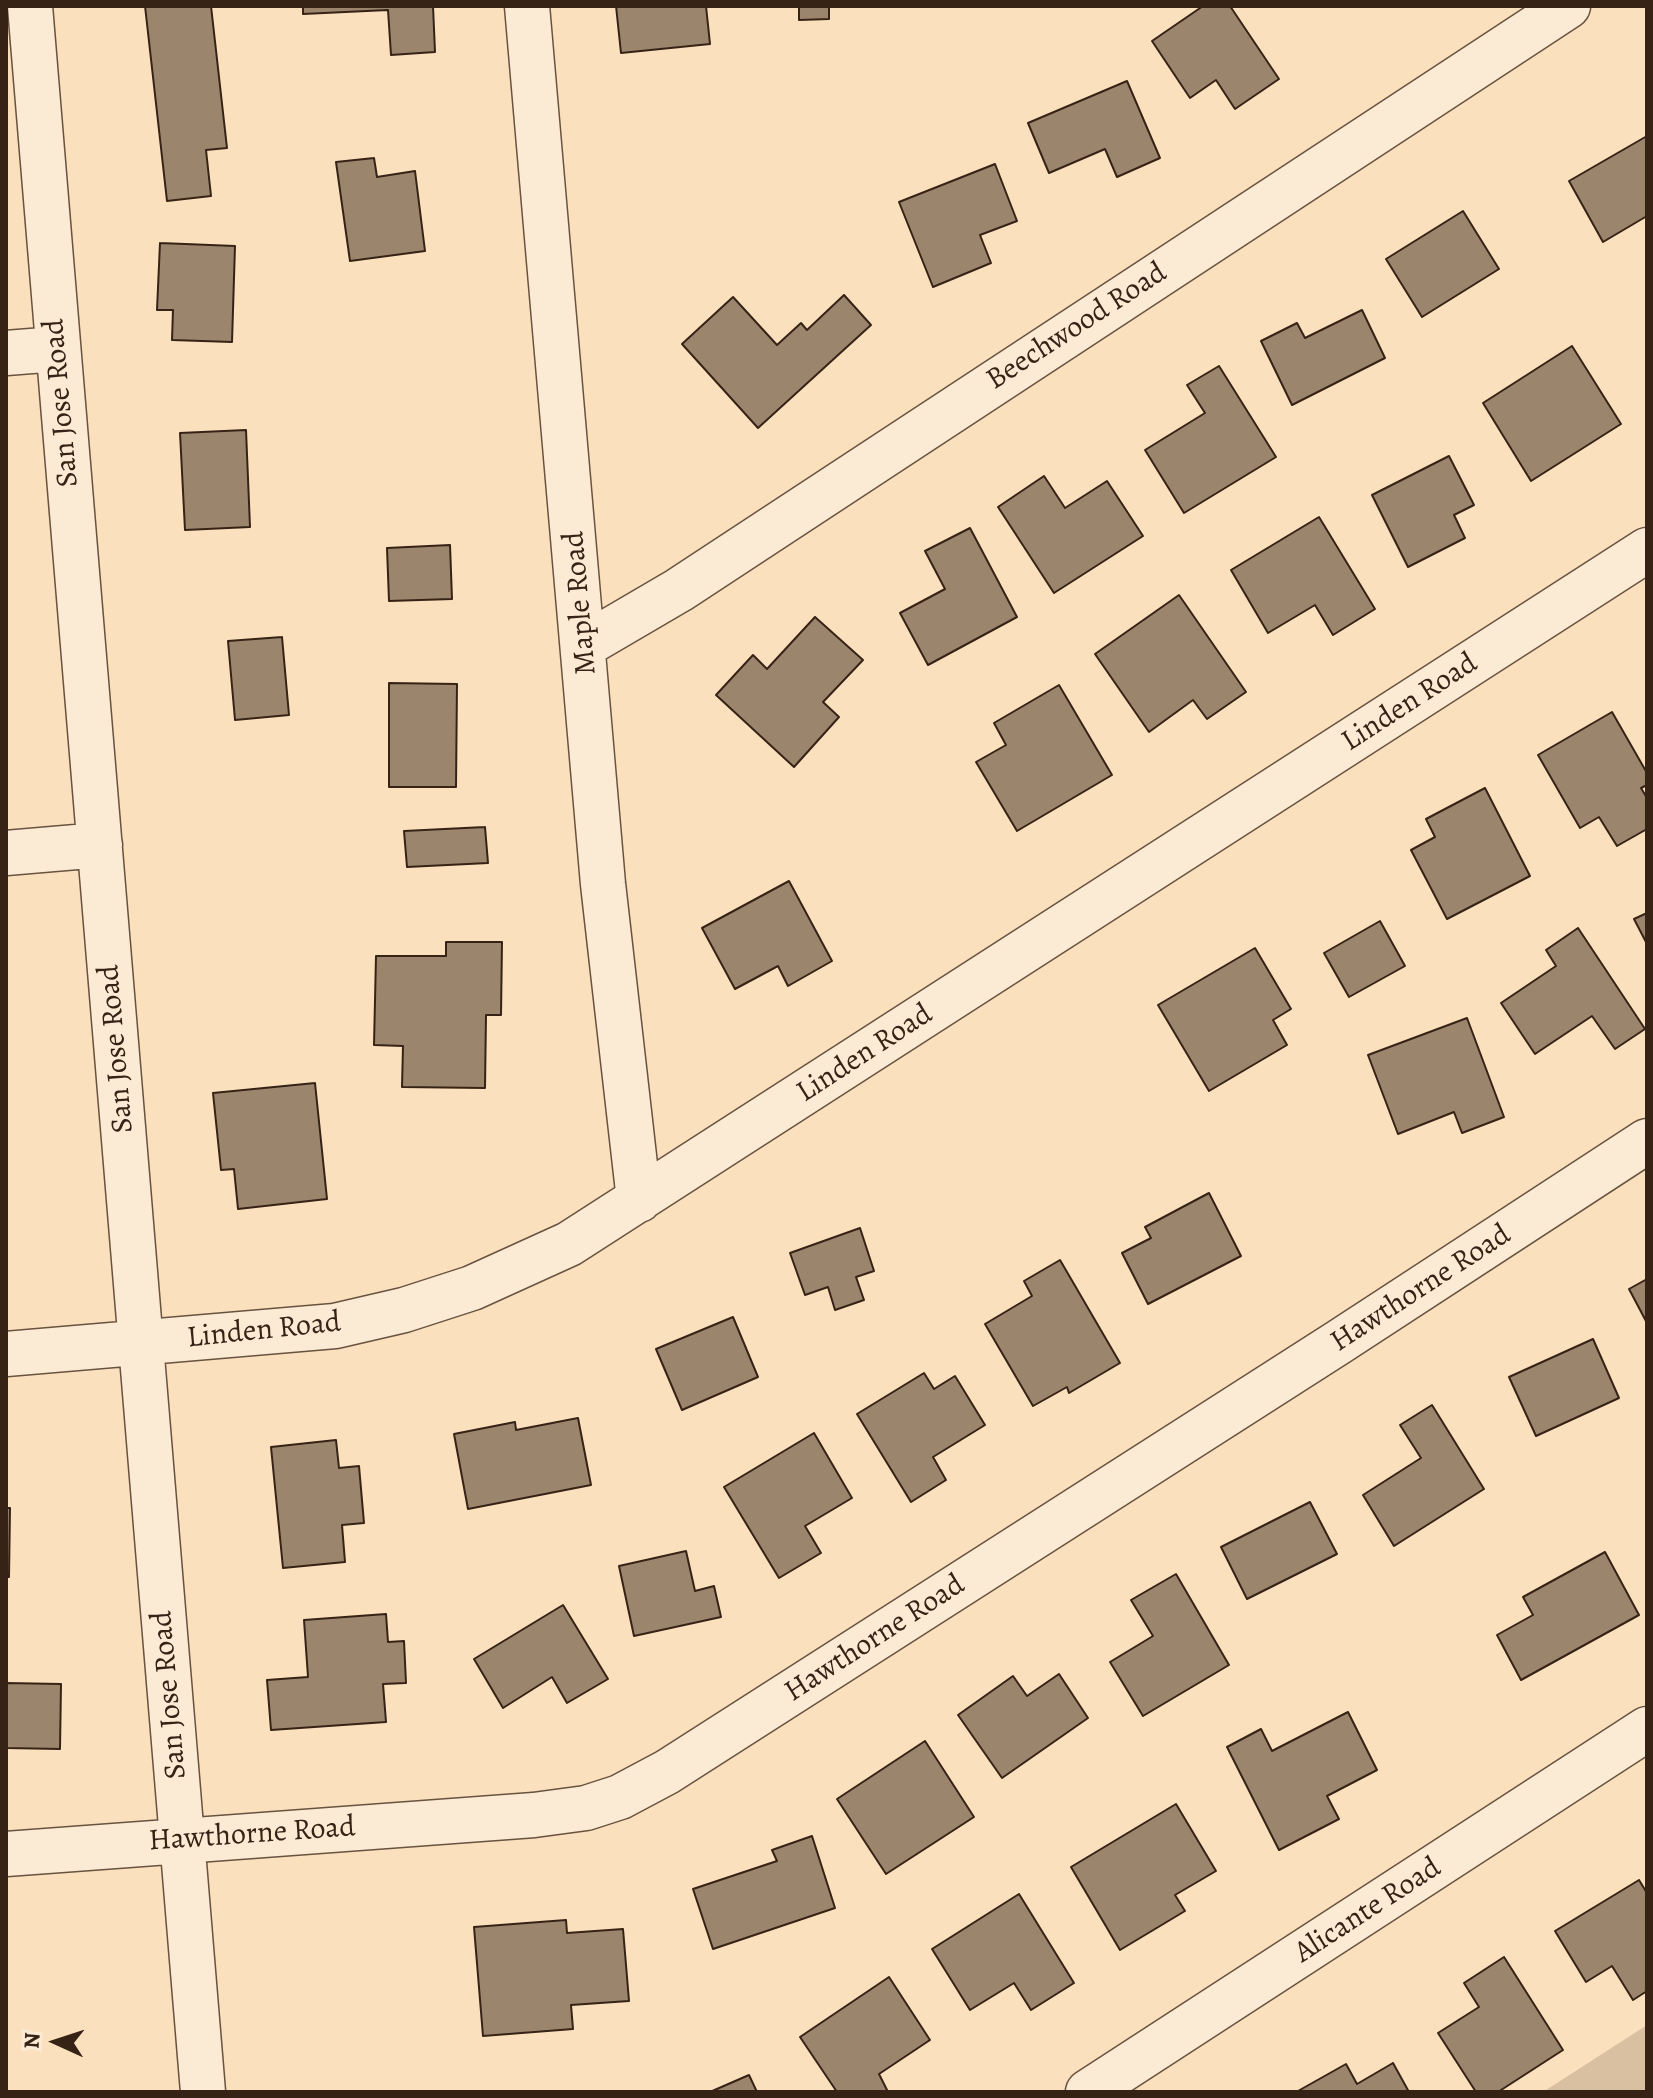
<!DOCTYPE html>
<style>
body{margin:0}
#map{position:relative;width:1653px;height:2098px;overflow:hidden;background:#fae0bd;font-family:Alegreya,serif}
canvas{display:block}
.frame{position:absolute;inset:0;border:8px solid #372316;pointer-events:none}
.north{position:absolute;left:16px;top:2002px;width:80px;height:80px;-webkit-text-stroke:6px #fcebd4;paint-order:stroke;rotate:273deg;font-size:22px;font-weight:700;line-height:32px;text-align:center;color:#372316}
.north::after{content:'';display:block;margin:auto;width:28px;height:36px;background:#372316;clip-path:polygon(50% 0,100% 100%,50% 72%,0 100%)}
</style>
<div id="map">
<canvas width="1653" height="2098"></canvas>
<div class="frame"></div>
<div class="north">N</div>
</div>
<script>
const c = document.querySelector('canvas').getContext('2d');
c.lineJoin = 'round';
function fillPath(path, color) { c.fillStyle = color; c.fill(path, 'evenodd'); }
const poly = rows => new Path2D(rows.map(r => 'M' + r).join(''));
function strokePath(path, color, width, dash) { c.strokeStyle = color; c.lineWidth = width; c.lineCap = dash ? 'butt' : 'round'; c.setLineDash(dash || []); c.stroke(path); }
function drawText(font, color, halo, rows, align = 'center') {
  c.font = font + ' Alegreya,serif'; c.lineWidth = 6; c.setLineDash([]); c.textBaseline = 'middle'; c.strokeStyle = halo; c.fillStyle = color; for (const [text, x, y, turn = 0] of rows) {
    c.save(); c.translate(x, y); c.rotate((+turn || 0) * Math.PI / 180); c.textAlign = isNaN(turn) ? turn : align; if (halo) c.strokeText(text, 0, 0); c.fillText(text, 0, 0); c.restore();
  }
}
const green = poly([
 [1647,2025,1647,2092,1543,2092]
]);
const building = poly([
 [145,6,211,6,227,148,206,150,211,196,167,201,145,6],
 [303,6,433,6,435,52,391,55,388,10,303,14,303,6],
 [616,6,706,6,710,44,621,53,616,6],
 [799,6,829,6,829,19,799,20,799,6],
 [1203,6,1230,6,1279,79,1235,109,1216,80,1190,98,1152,41,1203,6],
 [1127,81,1160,158,1117,177,1105,149,1049,173,1028,123,1127,81],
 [1647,136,1647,216,1603,242,1569,181,1647,136],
 [374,158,377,177,415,171,425,251,350,261,336,162,374,158],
 [995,164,1017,221,980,235,991,263,933,287,899,202,995,164],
 [1463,211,1499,269,1422,317,1386,259,1463,211],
 [160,243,235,246,232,342,172,340,173,310,157,310,160,243],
 [844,295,871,325,758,428,682,344,733,297,777,345,801,323,807,330,844,295],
 [1362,310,1385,358,1292,405,1261,341,1297,323,1305,338,1362,310],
 [1572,346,1621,424,1531,481,1483,403,1572,346],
 [1219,366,1276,457,1184,513,1145,450,1205,413,1187,385,1219,366],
 [246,430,250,527,185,530,180,433,246,430],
 [1449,456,1474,505,1454,515,1465,538,1408,567,1372,495,1449,456],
 [1044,476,1065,508,1107,481,1143,536,1054,593,998,507,1044,476],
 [1319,517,1375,609,1333,635,1315,605,1268,633,1231,570,1319,517],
 [970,528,1017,617,928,665,900,613,945,589,925,551,970,528],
 [450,545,452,599,389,601,387,548,450,545],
 [1179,595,1246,692,1207,719,1193,700,1149,732,1095,654,1179,595],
 [815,617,863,660,823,702,839,717,794,767,716,695,753,655,767,669,815,617],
 [282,637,289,715,235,720,228,641,282,637],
 [389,683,457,684,456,787,389,787,389,683],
 [1059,685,1112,775,1017,831,976,762,1006,745,994,723,1059,685],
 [1612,712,1647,773,1647,785,1641,788,1647,798,1647,829,1617,846,1599,817,1580,828,1538,755,1612,712],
 [1485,788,1530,876,1447,919,1411,850,1435,837,1426,819,1485,788],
 [485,827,488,863,407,867,404,831,485,827],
 [789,881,832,961,788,986,778,966,735,989,702,928,789,881],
 [1647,913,1647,944,1634,919,1647,913],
 [1380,921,1405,966,1349,997,1324,953,1380,921],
 [1578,928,1645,1029,1615,1049,1592,1016,1535,1054,1501,1003,1556,966,1546,950,1578,928],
 [446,942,502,942,501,1015,486,1015,485,1088,402,1087,403,1046,374,1045,376,956,446,956,446,942],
 [1255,948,1291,1009,1273,1020,1287,1045,1209,1091,1158,1005,1255,948],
 [1467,1018,1504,1117,1462,1133,1454,1112,1398,1134,1368,1055,1467,1018],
 [315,1083,327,1199,238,1209,234,1169,221,1170,213,1093,315,1083],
 [1209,1193,1241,1256,1148,1304,1122,1253,1151,1238,1145,1227,1209,1193],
 [860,1228,874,1271,856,1277,864,1300,835,1310,828,1287,805,1295,790,1253,860,1228],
 [1060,1260,1120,1363,1069,1393,1067,1387,1033,1406,985,1324,1032,1296,1024,1281,1060,1260],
 [1647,1279,1647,1323,1629,1289,1647,1279],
 [733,1317,758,1377,682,1410,656,1349,733,1317],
 [1593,1339,1619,1398,1536,1436,1509,1377,1593,1339],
 [924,1373,934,1389,955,1376,985,1425,933,1457,946,1480,911,1502,857,1414,924,1373],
 [1432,1405,1484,1489,1394,1546,1363,1495,1421,1458,1400,1425,1432,1405],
 [578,1418,591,1485,468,1509,454,1434,515,1422,516,1430,578,1418],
 [814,1433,852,1498,805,1526,821,1553,779,1578,724,1487,814,1433],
 [336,1440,339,1468,359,1466,364,1523,342,1525,345,1562,283,1568,271,1447,336,1440],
 [1310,1502,1337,1554,1247,1599,1221,1547,1310,1502],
 [6,1508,10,1508,9,1577,6,1577,6,1508],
 [686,1551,695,1591,714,1586,721,1617,634,1636,619,1566,686,1551],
 [1605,1552,1639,1615,1521,1680,1497,1635,1533,1615,1523,1597,1605,1552],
 [1176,1574,1229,1665,1143,1716,1110,1662,1153,1636,1131,1600,1176,1574],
 [563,1605,608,1679,567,1703,552,1677,503,1708,474,1659,563,1605],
 [386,1614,388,1642,404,1641,406,1683,383,1684,386,1722,271,1730,267,1680,308,1677,304,1620,386,1614],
 [1059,1674,1088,1718,1002,1778,958,1715,1013,1676,1027,1696,1059,1674],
 [6,1683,61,1684,60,1749,6,1748,6,1683],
 [1348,1712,1377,1770,1327,1796,1339,1819,1279,1850,1227,1747,1261,1729,1272,1751,1348,1712],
 [925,1741,974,1817,886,1874,837,1799,925,1741],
 [1176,1804,1216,1871,1175,1895,1185,1911,1120,1950,1071,1867,1176,1804],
 [812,1836,835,1908,713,1949,693,1889,777,1861,772,1850,812,1836],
 [1639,1880,1647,1893,1647,1991,1633,2000,1612,1966,1586,1982,1555,1931,1639,1880],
 [1019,1894,1074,1983,1031,2010,1014,1983,970,2010,932,1949,1019,1894],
 [566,1920,567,1933,623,1929,629,2001,571,2005,573,2029,483,2036,474,1927,566,1920],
 [1504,1957,1563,2050,1498,2092,1476,2092,1438,2033,1479,2007,1464,1983,1504,1957],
 [889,1977,930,2040,879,2074,888,2092,837,2092,800,2037,889,1977],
 [1393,2063,1409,2092,1298,2091,1346,2064,1357,2084,1393,2063],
 [749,2075,757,2092,710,2092,749,2075]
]);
const minor = poly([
 [30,6,203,2092],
 [527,6,603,884,639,1200],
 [6,353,57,349],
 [585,645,679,590,1568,6],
 [6,853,100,845],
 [6,1354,335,1326,404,1310,472,1288,569,1244,1647,550],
 [6,1854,534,1815,586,1808,620,1797,667,1772,1339,1342,1647,1141],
 [1088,2092,1647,1729]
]);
const streetNames = [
 ["Beechwood Road",1077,327,-33],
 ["San Jose Road",62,403,-95],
 ["Maple Road",581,603,-95],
 ["Linden Road",1410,703,-33],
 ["San Jose Road",117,1049,-95],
 ["Linden Road",865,1054,-33],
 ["Hawthorne Road",1421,1289,-33],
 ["Linden Road",264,1331,-6],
 ["Hawthorne Road",875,1639,-33],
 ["San Jose Road",170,1695,-95],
 ["Hawthorne Road",252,1835,-4],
 ["Alicante Road",1368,1911,-33]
];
fillPath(green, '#d9c0a1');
fillPath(building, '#9c856d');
strokePath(building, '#372316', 2);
strokePath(minor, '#685240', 47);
strokePath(minor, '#fcebd4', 44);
drawText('30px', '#372316', '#fcebd4', streetNames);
</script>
